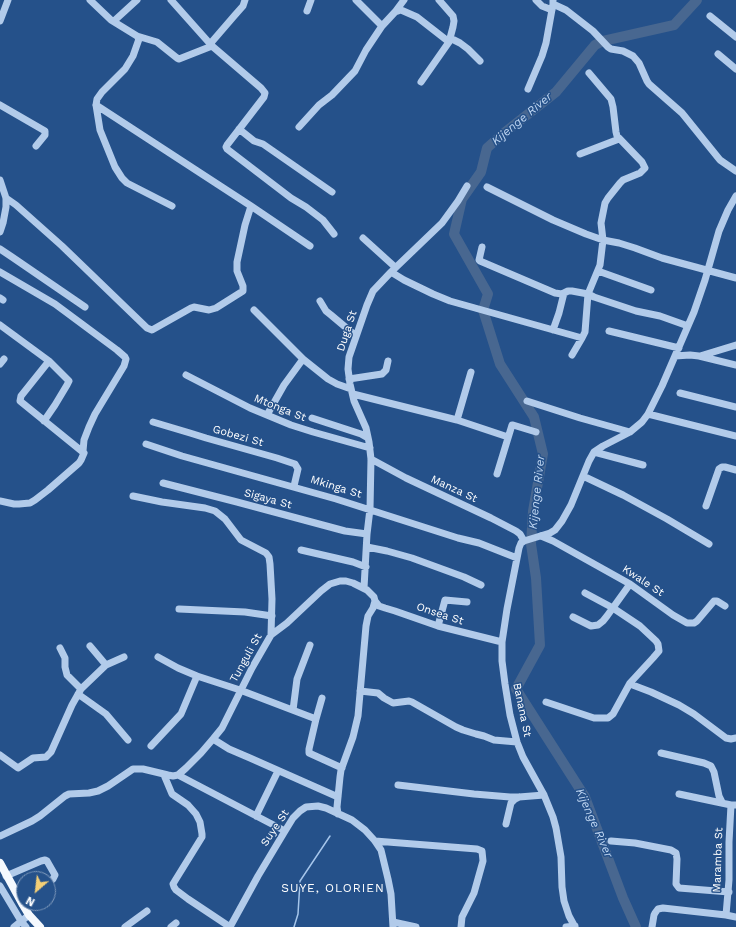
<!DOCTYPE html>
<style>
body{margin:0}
#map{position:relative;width:736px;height:927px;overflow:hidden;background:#25518a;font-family:"Work Sans",sans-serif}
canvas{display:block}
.north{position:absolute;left:16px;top:871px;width:40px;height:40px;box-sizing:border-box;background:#25518a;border:1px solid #7c97b9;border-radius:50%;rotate:208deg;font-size:11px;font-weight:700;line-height:16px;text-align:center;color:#fff}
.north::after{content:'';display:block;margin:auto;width:14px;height:18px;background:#f4cf76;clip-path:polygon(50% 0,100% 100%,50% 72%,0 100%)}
</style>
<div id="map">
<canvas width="736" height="927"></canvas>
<div class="north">N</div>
</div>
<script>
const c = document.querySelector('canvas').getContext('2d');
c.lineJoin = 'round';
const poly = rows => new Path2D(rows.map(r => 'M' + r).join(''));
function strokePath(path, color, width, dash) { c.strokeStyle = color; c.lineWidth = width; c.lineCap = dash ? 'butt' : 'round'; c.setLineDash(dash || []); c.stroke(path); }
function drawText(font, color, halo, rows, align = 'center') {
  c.font = font + ' "Work Sans",sans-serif'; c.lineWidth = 3; c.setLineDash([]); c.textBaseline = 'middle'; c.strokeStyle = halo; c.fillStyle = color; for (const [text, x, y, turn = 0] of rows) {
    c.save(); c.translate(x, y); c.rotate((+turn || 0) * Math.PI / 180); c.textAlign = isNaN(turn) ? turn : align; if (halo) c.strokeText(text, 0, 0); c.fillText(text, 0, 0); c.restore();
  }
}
const stream = poly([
 [294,927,298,914,300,881,330,836]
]);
const river = poly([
 [636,927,623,898,585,797,516,689,540,645,536,578,531,544,533,511,543,454,534,417,500,364,483,310,488,294,454,234,462,199,481,172,487,148,504,133,556,92,595,45,603,41,674,25,697,0]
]);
const minor = poly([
 [90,0,111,20,137,36,139,39,133,56,125,69,102,92,97,99,96,105,100,130,115,167,122,178,127,183,172,206],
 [171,0,212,46,261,88,265,93,264,97,227,145,226,147,227,149,291,198,306,207,323,220,334,234],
 [356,0,382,26],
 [536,0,542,6,552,10],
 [553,0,553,4,566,10,593,31,608,47,611,49,623,51,633,56,639,63,647,81,649,84,682,113,720,160,736,171],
 [307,11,311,0],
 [395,12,401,10,417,17,449,42],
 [710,16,736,37],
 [0,21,8,0],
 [114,21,137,0],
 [137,36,157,42,177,58,179,59,212,46],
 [450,38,460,43,468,49,480,61],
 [210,44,235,15,243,6,245,0],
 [718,54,736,69],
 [421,82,449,42,453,27,454,21,453,16,439,0],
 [528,89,542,56,546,43,553,4],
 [0,105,45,131,45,135,36,146],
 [96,105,251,206,310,246],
 [299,127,319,105,332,95,355,71,366,50,382,26,395,12,404,0],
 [239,129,254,141,263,144,332,192],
 [580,154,619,139],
 [0,180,6,198,6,207,3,223,0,232],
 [487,187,553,220,586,234,603,240,619,243,635,248,662,258,736,278],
 [6,198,16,205,62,246,147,328,152,330,191,308,194,307,209,310,216,308,243,291,243,286,237,271,237,262,245,225,251,206],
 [363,238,395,267],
 [482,247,479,260,480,261,555,293,562,294,568,291,572,291,588,294,594,297,636,311,660,316,688,326],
 [0,249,12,257,85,307],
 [598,271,651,290],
 [0,272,55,304,117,350,125,357,126,359,124,366,95,414,89,427,84,440,83,451,84,453,81,460,79,463,48,490,35,500,30,503,19,504,14,504,0,501],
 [391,272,404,280,433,294,450,301,582,338],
 [0,298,3,300],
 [320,301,326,311,331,315,356,336],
 [254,310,303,359,328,379,337,384,351,389],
 [0,325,49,361,69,381,67,385,55,405,44,421],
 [553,330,559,313,564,293],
 [609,331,679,348],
 [572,355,582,338,585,332,588,294,600,265,603,240,601,223,605,203,608,198,620,183,623,180,640,173,645,168,642,162,617,136,616,132,613,107,611,99,589,73],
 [675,356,690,355,699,356,736,365],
 [700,356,736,345],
 [49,361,21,396,20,401,84,453],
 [0,364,4,359],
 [186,375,250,408,291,425,313,432,370,448],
 [349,379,382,374,386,370,388,361],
 [680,393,736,407],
 [353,394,457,420,508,437],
 [527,401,580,418,630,432],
 [648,414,736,436],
 [267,415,284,385,303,359],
 [312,418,361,434,368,438],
 [457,420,471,372],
 [153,422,190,433,206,438,277,458,295,464,298,469,294,486],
 [146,444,182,456,336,499,458,538,479,543,517,558],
 [594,452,643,465],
 [371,459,406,478,491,518,516,531,520,534,524,541],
 [497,474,512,425,513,425,536,432],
 [583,476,623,495,667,519,709,544],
 [163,483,237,502,345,531,367,534],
 [133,496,162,502,205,508,215,511,225,519,241,540,266,553,269,557,270,564,272,599,271,635],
 [706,506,719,469,722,467,725,467,736,470],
 [541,536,553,541,630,584,673,615,687,623,694,623,697,621,714,601,717,601,725,606],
 [367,547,387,551,412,558,464,577,481,585],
 [301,550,353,562,366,567],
 [364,588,367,534,370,509,371,459,369,442,366,428,354,401,350,384,348,369,349,357,367,305,373,291,391,272,442,223,458,201,467,186],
 [375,601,379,606,385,608,395,611,438,626,502,642],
 [179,609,245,612,272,616],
 [573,617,591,626,598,625,603,621,607,616,630,584],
 [438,626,445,600,467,602],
 [90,646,106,665],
 [60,648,65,658,65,667,67,675,81,689],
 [158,657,178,668,197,676,240,690,316,719],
 [630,684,651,692,679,705,694,714,726,738,731,739,736,738],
 [360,691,378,693,384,698,393,703,409,701,412,702,456,727,463,730,476,734,484,736,494,740,517,742],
 [78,694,106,714,128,740],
 [322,698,316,719,309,749,309,753,342,768],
 [546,702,594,718,608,718,613,714,630,683,653,658,659,651,658,644,656,641,640,626,613,608,585,593],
 [293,710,297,679,310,645],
 [213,739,229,749,250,758,338,797],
 [151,746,181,714,197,676],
 [661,753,704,763,711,766,714,772,719,796,722,802],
 [0,755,18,768,33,758,46,757,51,752,72,705,81,689,106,665,124,657],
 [164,775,172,794,188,805,196,814,200,822,202,834,202,837,176,879,173,884,174,887,176,890,188,899,230,927],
 [178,775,285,831],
 [398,785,474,794,510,797,519,797,544,795],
 [679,794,731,805,736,805],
 [256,816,278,771],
 [506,824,511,803,515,799,519,797],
 [0,836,32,821,40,816,65,796,69,794,89,793,98,791,108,786,133,769,143,769,168,775,173,776,178,775,186,768,201,753,213,739,222,728,252,668,271,635,287,623,321,591,330,584,340,581,346,581,353,583,367,590,374,597,375,601,373,608,368,616,366,626,358,716,353,737,341,770,340,777,337,807,338,814],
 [375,841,477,849,482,851,483,861,474,893,462,917,461,927],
 [611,841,635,843,671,850,676,853,677,859,676,884,679,888,729,892],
 [6,876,41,861,45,860,47,861,55,875,53,879,48,883],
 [0,886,21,921,26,927],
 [726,915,729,880,729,842,731,805],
 [393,922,416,927],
 [14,927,29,915],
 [125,927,147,911],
 [171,927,176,923],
 [230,927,258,876,285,831,293,818,300,811,306,807,318,806,326,808,352,820,365,830,375,841,381,850,388,879,391,894,393,927],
 [566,927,575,926],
 [575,927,569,916,564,901,562,887,561,857,556,828,553,817,544,795,523,757,517,742,510,715,505,684,502,661,502,642,507,609,519,548,521,543,524,541,550,533,555,530,562,521,571,505,589,461,594,452,603,446,630,432,642,422,648,414,662,386,694,312,705,280,719,231,728,210,736,196],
 [652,927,654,915,655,913,658,909,663,908,726,915,736,917]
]);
const major = poly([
 [0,863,23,905,29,915,40,927]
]);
const streetNames = [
 ["Duga St",347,331,-72],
 ["Mtonga St",280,408,22],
 ["Gobezi St",238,436,16],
 ["Mkinga St",336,487,17],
 ["Manza St",454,489,25],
 ["Sigaya St",268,499,15],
 ["Kwale St",643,581,33],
 ["Onsea St",440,614,18],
 ["Tunguli St",246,658,-61],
 ["Banana St",522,710,78],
 ["Suye St",275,828,-56],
 ["Maramba St",718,860,-88]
];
const waterNames = [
 ["Kijenge River",522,119,-40],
 ["Kijenge River",537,492,-84],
 ["Kijenge River",594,823,66]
];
const neighbourhoodNames = [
 ["SUYE, OLORIEN",333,888]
];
strokePath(stream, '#a6c6eb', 1.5);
strokePath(river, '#486790', 10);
strokePath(minor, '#b2cbea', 7);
strokePath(major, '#f5f9fe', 8);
drawText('11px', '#fff', '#25518a', streetNames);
drawText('italic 12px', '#bed5f1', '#25518a', waterNames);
c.letterSpacing = '1px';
drawText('12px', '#fff', '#25518a', neighbourhoodNames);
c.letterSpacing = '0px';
</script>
